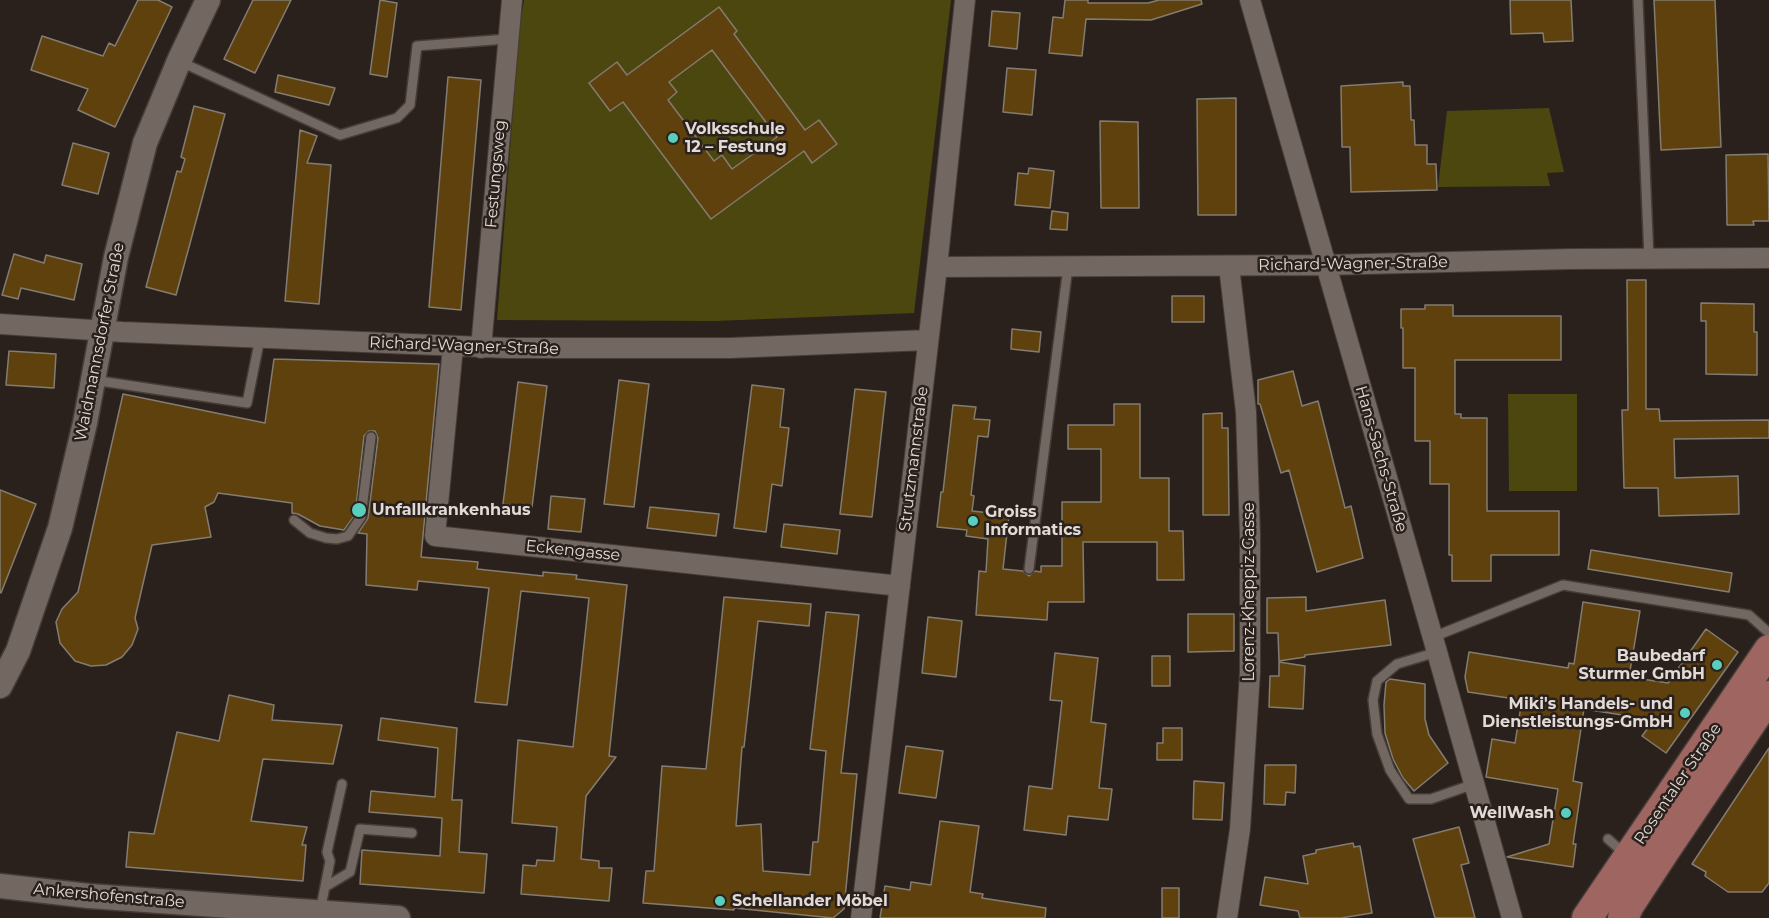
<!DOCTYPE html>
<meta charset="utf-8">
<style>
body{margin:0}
canvas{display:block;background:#2b211c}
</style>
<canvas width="1769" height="918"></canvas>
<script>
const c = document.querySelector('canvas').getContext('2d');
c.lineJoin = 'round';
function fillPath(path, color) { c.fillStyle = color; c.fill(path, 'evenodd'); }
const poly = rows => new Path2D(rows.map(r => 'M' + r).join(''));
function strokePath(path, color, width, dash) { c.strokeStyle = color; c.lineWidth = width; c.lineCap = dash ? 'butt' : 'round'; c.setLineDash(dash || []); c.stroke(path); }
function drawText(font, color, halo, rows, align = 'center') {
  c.font = font + ' Montserrat,sans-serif'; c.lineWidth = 5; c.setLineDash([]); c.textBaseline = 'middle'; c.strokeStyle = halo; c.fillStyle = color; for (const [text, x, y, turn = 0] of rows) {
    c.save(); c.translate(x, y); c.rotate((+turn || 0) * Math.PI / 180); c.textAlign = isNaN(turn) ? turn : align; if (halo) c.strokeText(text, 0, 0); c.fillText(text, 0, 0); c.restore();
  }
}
const green = poly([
 [524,0,951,0,914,313,715,321,497,320,519,32],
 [1549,108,1564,172,1547,173,1550,186,1438,187,1447,111],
 [1508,394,1577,394,1577,491,1509,491]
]);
const building = poly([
 [138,0,158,0,172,7,115,127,78,110,88,89,31,70,42,36,103,56,109,43,115,46,138,0],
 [253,0,291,0,255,73,224,59,253,0],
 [380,0,397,3,387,77,370,74,380,0],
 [1065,0,1088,0,1088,3,1148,3,1159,0,1201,0,1202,4,1151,20,1086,19,1082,56,1049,53,1053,17,1063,18,1065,0],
 [1510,0,1571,0,1573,41,1544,42,1543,33,1511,34,1510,0],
 [1654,0,1715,0,1721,147,1661,150,1654,0],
 [719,7,737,31,734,34,805,130,819,120,837,144,812,163,804,151,711,219,623,102,610,111,589,83,617,62,627,75,719,7],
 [712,50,777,137,732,169,722,155,714,161,668,100,677,92,669,82,712,50],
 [992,11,1020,13,1017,49,989,46,992,11],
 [1007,68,1036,70,1032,115,1003,112,1007,68],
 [278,75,335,88,329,105,275,92,278,75],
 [448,77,481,80,461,310,429,307,448,77],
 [1403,82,1403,86,1410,86,1411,120,1414,120,1415,145,1427,145,1427,164,1436,164,1437,190,1351,192,1350,147,1342,147,1341,86,1403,82],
 [1236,98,1236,215,1198,215,1197,99,1236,98],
 [194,106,225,114,176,295,146,287,177,171,181,172,185,159,181,157,194,106],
 [1100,121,1138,122,1139,208,1101,208,1100,121],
 [300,130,317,136,307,163,331,165,319,304,285,301,300,130],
 [73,143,109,153,98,194,62,185,73,143],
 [1768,154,1769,221,1753,221,1754,225,1727,225,1726,155,1768,154],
 [1029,168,1054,171,1050,208,1015,205,1018,173,1028,174,1029,168],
 [1052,211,1068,213,1067,230,1050,229,1052,211],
 [14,254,44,263,46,255,82,264,74,300,21,288,18,299,2,295,14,254],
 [1627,280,1646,280,1646,409,1659,409,1660,421,1769,420,1769,438,1674,439,1675,478,1738,476,1739,514,1659,516,1658,488,1624,488,1622,410,1628,410,1627,280],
 [1172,296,1204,296,1204,322,1172,322,1172,296],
 [1701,303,1754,304,1754,332,1757,332,1757,375,1706,374,1706,321,1701,321,1701,303],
 [1425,305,1453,305,1453,316,1561,316,1561,360,1455,360,1455,414,1461,414,1461,418,1487,418,1487,511,1559,511,1559,555,1491,555,1491,581,1452,581,1452,555,1449,555,1449,484,1430,484,1430,441,1415,441,1415,368,1403,368,1403,328,1401,328,1401,309,1425,309,1425,305],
 [1012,329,1041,332,1039,352,1011,349,1012,329],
 [9,351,56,354,54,388,6,385,9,351],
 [274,359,439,364,421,557,478,562,477,569,543,576,543,572,577,575,576,579,627,585,609,756,616,757,586,796,581,859,599,861,599,868,612,868,609,901,521,894,523,865,536,866,537,860,554,861,557,827,512,823,518,740,573,747,589,598,521,591,507,705,475,702,489,588,418,581,417,590,366,585,367,534,358,533,368,518,378,438,375,431,369,431,364,436,355,515,344,530,320,526,298,514,292,513,292,503,218,493,214,502,205,507,211,537,152,545,135,618,138,629,132,645,122,657,106,665,91,666,75,661,60,643,56,622,62,609,78,592,123,394,265,423,274,359],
 [1293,371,1302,406,1318,401,1345,508,1351,506,1363,558,1317,572,1289,470,1281,473,1260,404,1258,404,1258,380,1293,371],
 [619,380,649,384,634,507,604,504,619,380],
 [518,382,547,386,532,507,503,504,518,382],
 [752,385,784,389,780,427,789,428,782,486,772,484,766,532,734,528,752,385],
 [855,389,886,392,872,517,840,514,855,389],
 [1114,404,1140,404,1140,478,1169,478,1169,531,1183,531,1184,580,1157,580,1157,542,1083,542,1084,602,1048,602,1047,620,976,615,979,571,986,572,988,539,966,536,967,530,937,527,941,492,943,492,953,405,976,407,974,419,990,420,988,437,978,436,971,495,974,496,972,511,1009,515,1003,569,1023,571,1029,576,1035,571,1041,572,1041,566,1062,566,1062,502,1101,502,1101,449,1068,449,1068,425,1114,425,1114,404],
 [1222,413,1222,428,1228,428,1229,515,1203,515,1203,414,1222,413],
 [0,490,36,504,1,593,0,592,0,490],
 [551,496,585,499,581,532,548,529,551,496],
 [650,507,719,514,716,536,647,528,650,507],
 [784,524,840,530,837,554,781,547,784,524],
 [1591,550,1732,573,1729,592,1588,569,1591,550],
 [724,597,811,604,809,626,758,621,744,747,742,747,736,826,761,824,763,871,810,875,813,842,818,842,826,751,810,749,826,612,859,615,841,773,857,774,844,909,833,918,734,908,734,910,643,903,646,871,654,871,662,766,706,769,724,597],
 [1306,597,1306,611,1385,600,1391,645,1305,655,1305,657,1279,661,1278,633,1267,633,1267,598,1306,597],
 [1583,602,1640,611,1629,677,1668,683,1706,629,1738,652,1666,753,1642,736,1654,720,1584,709,1573,781,1582,783,1573,844,1576,844,1573,867,1507,857,1549,844,1558,789,1486,777,1492,739,1515,743,1522,700,1468,692,1465,677,1469,652,1568,668,1569,663,1574,664,1583,602],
 [1188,614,1234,614,1234,651,1188,652,1188,614],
 [928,617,962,621,956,677,922,673,928,617],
 [1055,653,1098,658,1091,722,1106,724,1099,788,1112,789,1108,820,1068,816,1066,835,1024,830,1029,786,1052,789,1062,701,1050,700,1055,653],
 [1152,656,1170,656,1170,686,1152,686,1152,656],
 [1279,662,1305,666,1303,709,1269,707,1270,676,1279,676,1279,662],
 [1390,679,1425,684,1425,719,1429,735,1448,763,1414,791,1403,778,1393,759,1385,733,1384,705,1386,682,1390,679],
 [229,695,274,705,272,720,342,725,333,764,263,759,251,821,307,827,302,845,306,845,303,881,126,867,129,832,154,834,177,732,219,741,229,695],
 [381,718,457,728,452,800,462,800,459,852,487,854,484,893,360,884,362,850,440,856,442,818,369,812,371,791,435,797,438,748,378,740,381,718],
 [1163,728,1182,728,1182,760,1157,760,1157,743,1163,743,1163,728],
 [906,746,943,751,936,798,899,793,906,746],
 [1769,748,1769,883,1762,892,1728,892,1705,876,1706,872,1692,864,1769,748],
 [1265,765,1296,765,1295,793,1286,792,1285,805,1264,804,1265,765],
 [1194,781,1224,783,1222,820,1193,819,1194,781],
 [940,821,979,826,970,892,983,894,982,898,1046,908,1045,918,880,918,885,886,910,890,911,882,931,885,940,821],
 [1459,827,1469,863,1461,865,1475,918,1435,918,1413,839,1459,827],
 [1353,843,1354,847,1360,846,1372,913,1341,918,1300,918,1298,911,1260,905,1265,877,1308,884,1303,856,1316,853,1316,850,1353,843],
 [1162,888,1179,888,1179,918,1162,918,1162,888]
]);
const service = poly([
 [1638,0,1649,259],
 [181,62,340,135,397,118,410,105,417,46,507,39],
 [93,380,247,403,260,338],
 [294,520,310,533,326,538,337,539,348,536,361,517,371,437],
 [1029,569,1068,267],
 [1433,637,1563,585,1749,615,1769,633],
 [1437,652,1397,664,1377,681,1373,700,1377,734,1390,770,1409,799,1431,799,1474,784],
 [1608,839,1626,855],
 [325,887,350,872,360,829,412,833],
 [320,912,330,861,327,852,342,784]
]);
const minor = poly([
 [1250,0,1437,652,1512,918],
 [937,267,1325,265,1571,259,1769,258],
 [0,324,123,332,507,348,730,348,928,340],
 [453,347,435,536,900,586],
 [481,348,512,0],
 [861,918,937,267,965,0],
 [1227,918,1240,829,1250,672,1250,535,1246,412,1229,266]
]);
const tertiary = poly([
 [0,686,18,651,60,528,85,423,116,257,145,143,179,61,208,0],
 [0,886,89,896,398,918]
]);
const primary = poly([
 [1587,918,1769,650],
 [1623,918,1629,905,1665,850,1769,696]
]);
const markers = [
 [673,138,6,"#5acebd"],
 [359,510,8,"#5acebd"],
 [973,521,6,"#5acebd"],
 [1717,665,6,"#5acebd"],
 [1685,713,6,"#5acebd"],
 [1566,813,6,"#5acebd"],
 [720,901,6,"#5acebd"]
];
const poiNames = [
 ["Volksschule",685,129],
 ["12 – Festung",685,147],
 ["Unfallkrankenhaus",372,510],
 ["Groiss",985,512],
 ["Informatics",985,530],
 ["Baubedarf",1705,656,"right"],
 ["Sturmer GmbH",1705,674,"right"],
 ["Miki's Handels- und",1673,704,"right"],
 ["Dienstleistungs-GmbH",1673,722,"right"],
 ["WellWash",1554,813,"right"],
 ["Schellander Möbel",732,901]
];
const streetNames = [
 ["Festungsweg",496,174,-85],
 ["Richard-Wagner-Straße",1353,264,-1],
 ["Waidmannsdorfer Straße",100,342,-79],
 ["Richard-Wagner-Straße",464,346,2],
 ["Strutzmannstraße",914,459,-83],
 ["Hans-Sachs-Straße",1381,459,74],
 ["Eckengasse",573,551,6],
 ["Lorenz-Kheppiz-Gasse",1249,592,-90],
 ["Rosentaler Straße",1678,784,-56],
 ["Ankershofenstraße",109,896,5]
];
fillPath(green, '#4c460f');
fillPath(building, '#5f410d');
strokePath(building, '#837c72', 1.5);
strokePath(service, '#443c38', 12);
strokePath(minor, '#443c38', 22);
strokePath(tertiary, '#443c38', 27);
strokePath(primary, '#443c38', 33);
strokePath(service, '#726761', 9);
strokePath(minor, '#726761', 20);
strokePath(tertiary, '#726761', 24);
strokePath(primary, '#9e6561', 30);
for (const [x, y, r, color] of markers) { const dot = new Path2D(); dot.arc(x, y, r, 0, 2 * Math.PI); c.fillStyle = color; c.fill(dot); strokePath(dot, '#2b211c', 2); }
drawText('bold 16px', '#e1dad6', '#2b211c', poiNames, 'left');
drawText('16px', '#e1dad6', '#2b211c', streetNames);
</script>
